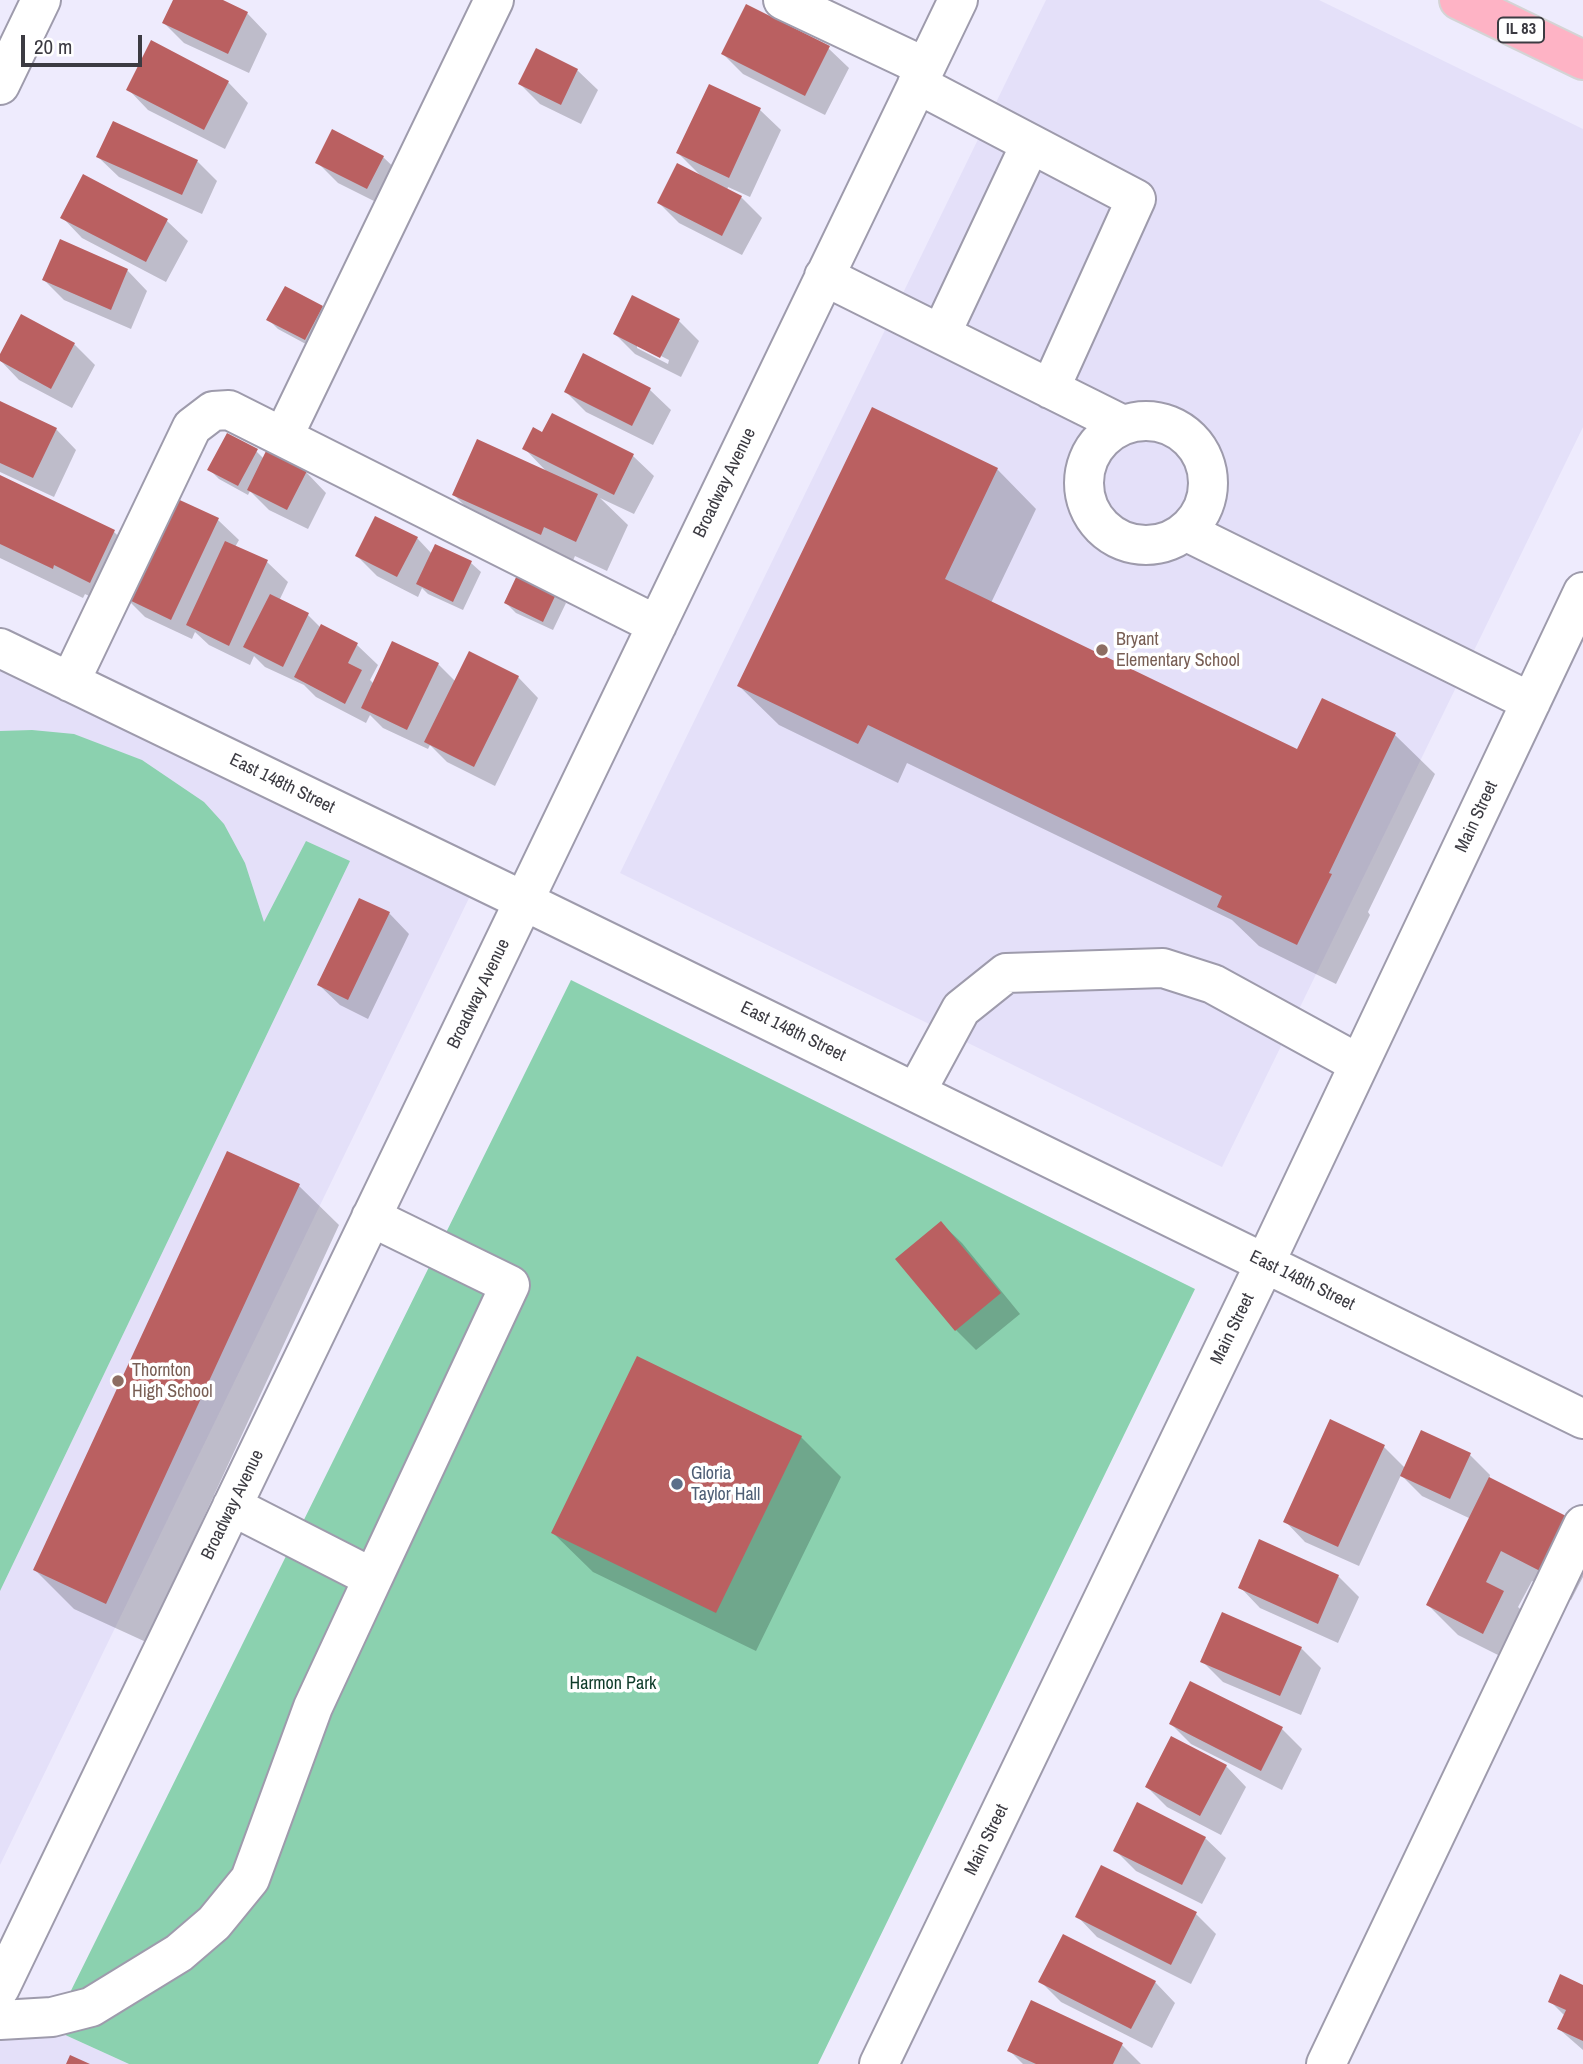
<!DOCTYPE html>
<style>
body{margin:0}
#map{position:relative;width:1583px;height:2064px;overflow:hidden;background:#eeebfd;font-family:"Archivo Narrow",sans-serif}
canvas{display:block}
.scale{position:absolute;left:21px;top:35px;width:121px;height:32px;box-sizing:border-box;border:4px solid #3c3b42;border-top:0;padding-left:9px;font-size:21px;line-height:24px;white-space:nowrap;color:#3c3b42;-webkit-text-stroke:5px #fff;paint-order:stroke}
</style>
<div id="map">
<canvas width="1583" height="2064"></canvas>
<div class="scale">20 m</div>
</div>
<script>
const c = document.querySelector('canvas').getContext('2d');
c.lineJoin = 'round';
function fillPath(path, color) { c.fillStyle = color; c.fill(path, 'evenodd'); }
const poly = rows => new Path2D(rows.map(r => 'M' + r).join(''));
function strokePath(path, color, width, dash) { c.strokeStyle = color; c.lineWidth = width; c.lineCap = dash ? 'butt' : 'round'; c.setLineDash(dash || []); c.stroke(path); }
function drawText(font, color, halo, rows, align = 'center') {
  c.font = font + ' "Archivo Narrow",sans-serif'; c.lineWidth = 7; c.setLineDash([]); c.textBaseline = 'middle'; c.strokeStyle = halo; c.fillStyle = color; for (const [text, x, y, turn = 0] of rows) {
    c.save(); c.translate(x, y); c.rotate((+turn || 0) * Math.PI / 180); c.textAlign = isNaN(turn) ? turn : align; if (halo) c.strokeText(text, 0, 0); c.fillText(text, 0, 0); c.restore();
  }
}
const built = poly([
 [1046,0,1319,0,1583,129,1583,427,1222,1167,620,873],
 [0,668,470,896,0,1865],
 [0,2015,52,2029,129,2064,0,2064]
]);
const green = poly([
 [32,730,74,734,142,760,204,802,224,824,245,863,264,922,306,841,350,861,0,1591,0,731],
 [571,980,1195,1289,818,2064,129,2064,52,2029]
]);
const shadow = poly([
 [175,0,218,0,247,13,267,34,249,73,184,43,164,23],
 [828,48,849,68,825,115,743,74,723,54],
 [577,70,598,90,581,124,540,104,520,84],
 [228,82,248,103,225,149,148,110,128,89],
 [710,86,760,110,781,130,750,197,728,187,727,190,741,197,762,218,742,255,679,223,659,203,703,178,678,153],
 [98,157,197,161,217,181,202,214,119,177],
 [383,157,404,177,388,208,338,183,317,162],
 [84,176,167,221,188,241,166,282,82,238,62,217],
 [127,270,147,291,131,329,64,300,44,280],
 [322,307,332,317,315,349,278,329,269,320],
 [21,317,74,344,95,365,72,408,19,380,0,360],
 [679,321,699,341,681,377,635,354,615,334],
 [637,344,669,360,668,364,637,348],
 [584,356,650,390,671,410,653,445,586,412,566,392],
 [0,403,56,429,76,450,54,497,0,472],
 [553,415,633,456,654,476,634,514,600,498,628,525,607,571,575,556,571,565,484,525,454,495,547,472,524,448,543,435],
 [256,451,264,459,306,472,326,493,308,529,269,510,250,491,248,495,219,479,210,470],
 [997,469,1036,509,991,603,1298,751,1322,700,1395,735,1435,774,1368,912,1370,915,1336,984,1259,946,1232,920,907,763,898,783,779,725,739,686],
 [0,477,114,532,143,560,172,498,218,520,239,540,235,547,267,562,288,582,279,601,308,615,321,628,357,645,378,665,370,680,374,684,438,664,456,682,518,677,538,698,495,786,447,762,430,745,428,749,383,728,370,715,366,723,316,697,304,685,265,667,254,656,250,665,209,645,195,632,192,639,145,617,127,599,121,612,85,594,83,598,0,558],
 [417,538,432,554,471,563,481,572,463,610,428,594,422,588,418,597,377,576,357,556],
 [556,594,566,603,553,630,516,613,506,603],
 [389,913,409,934,368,1019,340,1005,319,985],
 [228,1153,299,1186,339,1225,146,1642,74,1609,35,1570],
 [941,1223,962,1243,1020,1314,976,1350,956,1330],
 [1331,1422,1384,1447,1405,1468,1470,1455,1490,1475,1489,1479,1583,1534,1583,1577,1571,1600,1532,1581,1518,1607,1534,1622,1514,1663,1458,1635,1428,1605,1471,1519,1422,1496,1401,1475,1359,1566,1305,1542,1285,1521],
 [801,1437,841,1477,756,1651,593,1572,553,1533],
 [1338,1576,1359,1597,1338,1643,1260,1608,1240,1587],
 [1301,1648,1321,1668,1301,1715,1223,1682,1202,1661],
 [1171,1724,1282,1729,1302,1749,1282,1790,1191,1744],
 [1226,1766,1246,1787,1221,1835,1167,1807,1147,1787],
 [1205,1838,1226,1858,1202,1904,1136,1871,1115,1850],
 [1196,1914,1216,1934,1191,1984,1097,1937,1077,1916],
 [1041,1982,1155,1982,1175,2003,1152,2048,1061,2002],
 [1583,1987,1583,2050,1559,2029,1565,2016,1550,2001],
 [1122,2045,1141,2064,1023,2064,1009,2050]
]);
const building = poly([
 [173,0,223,0,248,12,228,54,162,23],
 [746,4,830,46,805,96,721,54],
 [151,40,229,81,204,130,126,90],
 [536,48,578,69,561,105,518,84],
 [709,84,761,108,729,178,676,153],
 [113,121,198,160,182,195,96,157],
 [332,129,384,156,367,189,315,163],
 [677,163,742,196,722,236,657,203],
 [83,174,168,219,146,262,60,218],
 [60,239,128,269,111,310,42,280],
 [285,286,323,306,305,340,266,320],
 [632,295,680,319,660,358,613,334],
 [21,314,75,343,51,389,0,361,0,354],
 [583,353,651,388,632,426,564,392],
 [0,401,57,428,33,478,0,463],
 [872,407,998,468,945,579,1297,749,1322,698,1396,733,1329,873,1332,874,1297,945,1217,907,1222,896,868,725,858,744,737,686],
 [552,413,634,454,614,495,522,449,533,427,542,432],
 [227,433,258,449,238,486,207,470],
 [477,439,598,494,576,542,544,527,541,535,452,495],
 [266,451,307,471,287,510,247,490],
 [0,475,115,530,90,583,54,565,53,569,0,544],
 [171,496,219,518,171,620,123,597],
 [375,516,418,537,397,577,355,556],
 [225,541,268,560,229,646,186,625],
 [435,544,472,561,453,602,416,584],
 [518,573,557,592,543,622,504,603],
 [270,594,309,613,283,667,243,647],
 [321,624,358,643,348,663,362,670,345,704,294,677],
 [392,641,439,663,407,730,361,708],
 [469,651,519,676,474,767,424,742],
 [359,898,390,912,348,1000,317,985],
 [227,1151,300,1184,106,1604,33,1570],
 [941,1221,1001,1293,955,1331,895,1259],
 [637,1356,802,1436,716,1613,551,1533],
 [1330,1419,1385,1445,1338,1547,1283,1522],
 [1421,1430,1471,1453,1450,1499,1400,1476],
 [1489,1477,1568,1517,1540,1571,1501,1551,1486,1582,1504,1591,1483,1634,1426,1605],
 [1259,1539,1339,1575,1318,1624,1238,1588],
 [1222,1612,1302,1647,1280,1696,1200,1662],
 [1190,1681,1283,1727,1261,1771,1169,1724],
 [1171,1736,1227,1765,1200,1816,1145,1787],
 [1137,1802,1206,1837,1182,1885,1113,1851],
 [1101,1865,1197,1912,1171,1965,1075,1917],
 [1063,1934,1156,1981,1131,2029,1038,1982],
 [1560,1974,1583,1985,1583,2041,1557,2029,1566,2010,1548,2002],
 [1031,2000,1123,2043,1113,2064,1036,2064,1007,2051],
 [70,2055,90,2064,66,2064]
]);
const minor = poly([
 [783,0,925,67],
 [917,84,1136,199,1050,389],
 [0,85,41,0],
 [824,276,1123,425],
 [941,334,1030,145],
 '1084 483a62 62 0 1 1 124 0a62 62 0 1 1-124 0Z',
 [283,437,494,0],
 [1187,532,1531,702],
 [0,648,524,901,1583,1419],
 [70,682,192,427,213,411,229,410,657,625],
 [916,1092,961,1009,1006,973,1163,968,1213,984,1359,1064],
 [232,1506,373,1578,510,1285,371,1217],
 [0,1988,958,0],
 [0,2020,52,2017,91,2007,179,1953,214,1923,250,1879,313,1707,373,1578],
 [879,2064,1265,1263,1583,592],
 [1326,2064,1583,1525]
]);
const major = poly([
 [1459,0,1583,60]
]);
const markers = [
 [1102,650,7,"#8d6e63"],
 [118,1381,7,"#8d6e63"],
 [677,1484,7,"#5c6f8a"]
];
const shields = [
 [1521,30,46]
];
const shieldNames = [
 ["IL 83",1521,30]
];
const streetNames = [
 ["Broadway Avenue",725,483,-64],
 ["East 148th Street",282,784,26],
 ["Main Street",1477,817,-65],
 ["Broadway Avenue",479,994,-64],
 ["East 148th Street",793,1032,26],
 ["East 148th Street",1302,1281,26],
 ["Main Street",1233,1329,-64],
 ["Broadway Avenue",233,1505,-64],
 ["Main Street",987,1840,-64]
];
const educationNames = [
 ["Bryant",1116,640],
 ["Elementary School",1116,661],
 ["Thornton",132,1371],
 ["High School",132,1392]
];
const serviceNames = [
 ["Gloria",691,1474],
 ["Taylor Hall",691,1495]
];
const parkNames = [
 ["Harmon Park",613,1684]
];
fillPath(built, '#e4e0f9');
fillPath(green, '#8bd1af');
fillPath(shadow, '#0003');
fillPath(building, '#ba6061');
strokePath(minor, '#9e9bac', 42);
strokePath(major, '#d4d4d5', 42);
strokePath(minor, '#fff', 38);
strokePath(major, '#feb3c5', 38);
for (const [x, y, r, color] of markers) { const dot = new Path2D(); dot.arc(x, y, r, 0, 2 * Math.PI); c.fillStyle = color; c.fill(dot); strokePath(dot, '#fff', 2.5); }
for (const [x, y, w] of shields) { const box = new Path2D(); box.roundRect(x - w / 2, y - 12.5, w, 25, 5); c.fillStyle = '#fff'; c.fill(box); strokePath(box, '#3c3b42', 2); }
drawText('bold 16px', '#3c3b42', null, shieldNames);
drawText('18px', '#3c3b42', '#fff', streetNames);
drawText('18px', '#785e54', '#fff', educationNames, 'left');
drawText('18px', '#4e5e75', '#fff', serviceNames, 'left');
drawText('18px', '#0e3b29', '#fff', parkNames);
</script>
